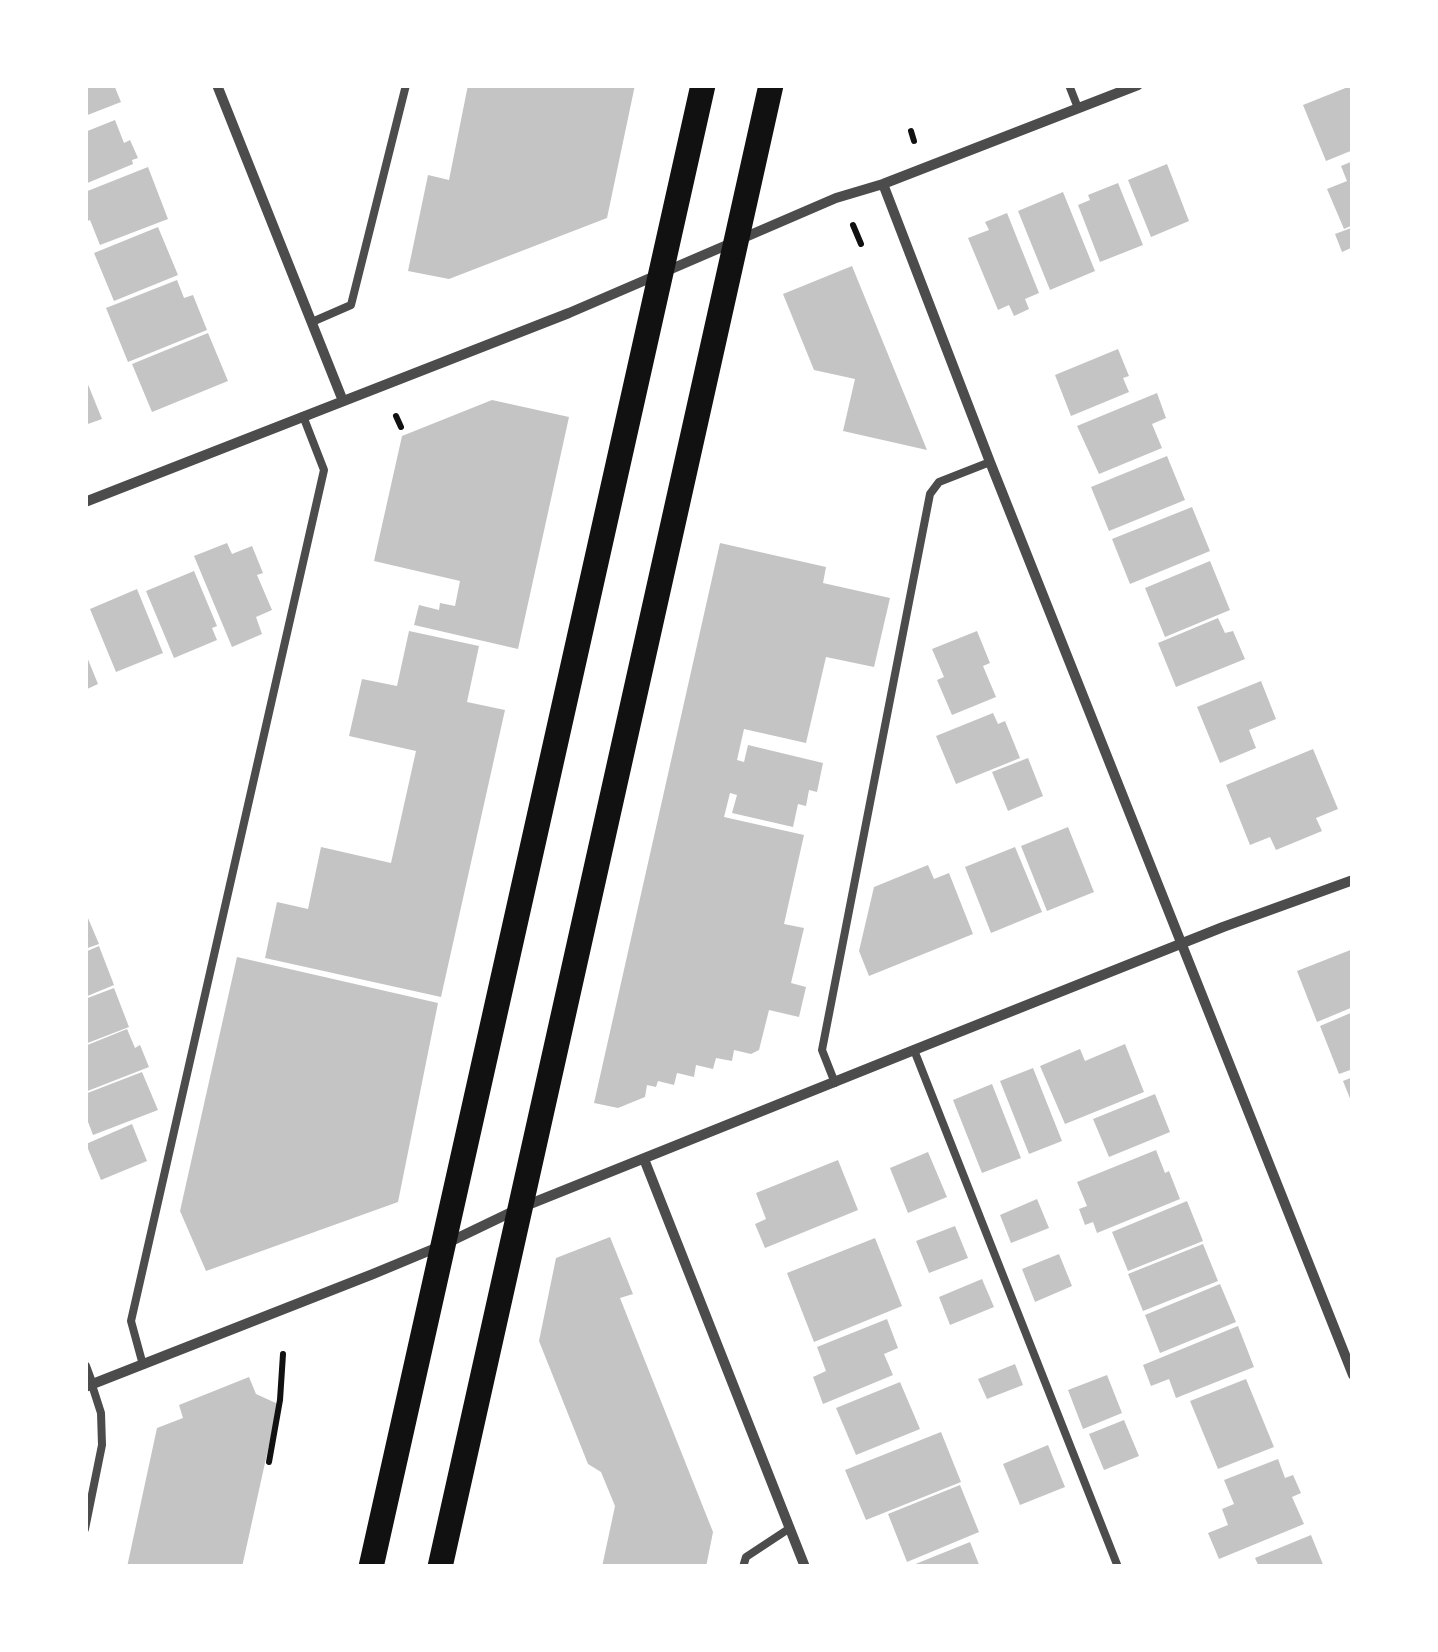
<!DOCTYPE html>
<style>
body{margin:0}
#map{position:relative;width:1438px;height:1652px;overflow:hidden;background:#fff;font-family:Mulish,sans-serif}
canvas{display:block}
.frame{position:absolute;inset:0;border:88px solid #fff;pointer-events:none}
</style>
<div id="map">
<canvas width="1438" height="1652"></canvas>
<div class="frame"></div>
</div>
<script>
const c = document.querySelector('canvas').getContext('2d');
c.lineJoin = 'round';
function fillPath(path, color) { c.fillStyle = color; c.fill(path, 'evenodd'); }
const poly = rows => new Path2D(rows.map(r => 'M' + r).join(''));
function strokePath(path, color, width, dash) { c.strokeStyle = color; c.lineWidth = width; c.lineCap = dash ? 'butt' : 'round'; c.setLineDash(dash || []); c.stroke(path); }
const building = poly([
 [85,85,114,85,121,102,85,116],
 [468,85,635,85,607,218,449,279,408,271,428,175,449,180],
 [1353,85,1353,150,1326,161,1303,105],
 [115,120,124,143,130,140,138,158,132,160,133,164,85,184,85,132],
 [1353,161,1353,225,1344,229,1327,189,1347,181,1341,166],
 [1167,164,1189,221,1151,237,1128,180],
 [148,167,168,219,100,245,90,220,85,222,85,192],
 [1118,183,1143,245,1100,262,1078,205,1090,200,1088,195],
 [1063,192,1095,271,1050,290,1018,211],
 [1007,213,1039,293,1025,299,1029,309,1014,316,1009,305,998,310,968,238,989,230,985,222],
 [158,227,178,275,114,301,94,253],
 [1351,228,1353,247,1342,252,1335,234],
 [852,266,927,450,843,431,855,379,814,370,783,294],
 [177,280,184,298,193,295,207,330,128,362,106,308],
 [208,333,228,381,152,412,132,364],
 [1118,349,1129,376,1123,378,1129,392,1071,416,1055,375],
 [85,377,102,419,85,425],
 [1157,393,1166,418,1152,424,1162,448,1099,474,1077,426],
 [492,400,569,417,518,649,414,625,419,605,439,610,440,603,455,606,460,581,374,561,402,436],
 [1167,456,1185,500,1109,531,1091,487],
 [1192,507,1210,551,1130,584,1112,539],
 [227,543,232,554,252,546,263,573,257,575,272,610,256,617,262,634,232,647,194,556],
 [720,543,826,567,823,583,890,598,874,667,826,657,806,743,744,729,737,760,744,762,748,745,823,763,817,792,809,790,806,806,798,804,793,827,732,813,737,795,730,793,724,817,804,835,784,924,804,928,791,983,806,987,799,1017,769,1010,759,1050,751,1054,734,1050,732,1061,716,1058,713,1069,696,1065,694,1077,677,1073,674,1085,658,1081,656,1087,647,1085,645,1097,618,1108,594,1103],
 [1210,561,1230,610,1165,637,1145,588],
 [194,571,217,626,212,628,217,640,174,658,146,591],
 [137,589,163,653,116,672,90,609],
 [1218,618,1225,633,1233,631,1245,659,1176,687,1158,643],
 [409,631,479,646,467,702,505,710,441,997,265,958,277,902,308,909,321,847,391,863,416,751,349,736,362,679,397,686],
 [977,631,990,663,983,666,996,697,952,715,937,680,944,677,932,649],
 [85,652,98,684,85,690],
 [1261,681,1276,719,1249,730,1256,748,1220,763,1197,707],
 [993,713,998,724,1005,721,1020,758,956,784,936,736],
 [1313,749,1338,809,1316,818,1322,831,1276,850,1270,837,1250,845,1226,785],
 [1028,758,1043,796,1008,811,992,772],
 [1068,827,1094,892,1047,911,1021,846],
 [1015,847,1042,912,991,933,965,867],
 [928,865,934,879,949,873,973,934,869,976,859,951,874,887],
 [85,911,99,944,85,949],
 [99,946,114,985,85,997,85,952],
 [1353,949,1353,1007,1317,1022,1297,971],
 [237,957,438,1003,398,1202,206,1271,180,1211],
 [114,988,129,1027,85,1044,85,999],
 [1353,1012,1353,1069,1339,1074,1320,1026],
 [127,1029,135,1048,140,1045,149,1067,85,1092,85,1046],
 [1125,1044,1144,1092,1065,1124,1040,1066,1080,1049,1085,1061],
 [1033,1068,1062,1141,1029,1154,1000,1081],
 [142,1072,158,1110,93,1135,85,1114,85,1094],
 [1353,1077,1353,1106,1343,1081],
 [992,1084,1021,1158,982,1173,953,1100],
 [1155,1094,1170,1132,1109,1157,1093,1119],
 [132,1124,147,1161,101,1180,86,1144],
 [1156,1150,1165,1173,1169,1171,1180,1199,1097,1233,1093,1222,1085,1225,1079,1209,1087,1206,1077,1182],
 [928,1152,947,1197,908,1213,890,1168],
 [838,1160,858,1210,765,1248,755,1224,766,1219,756,1193],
 [1037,1199,1049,1228,1011,1243,1000,1215],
 [1187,1201,1203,1241,1128,1271,1112,1232],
 [955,1226,968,1258,929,1273,916,1241],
 [610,1237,633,1294,620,1298,713,1532,706,1567,602,1567,615,1506,601,1472,588,1464,539,1341,556,1258],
 [875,1238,902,1306,814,1342,787,1273],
 [1203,1244,1218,1281,1143,1311,1128,1274],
 [1059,1254,1072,1286,1035,1302,1022,1269],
 [982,1279,994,1307,950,1325,939,1297],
 [1220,1284,1236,1322,1160,1353,1145,1315],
 [887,1319,898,1348,884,1354,893,1375,823,1404,813,1377,826,1371,817,1347],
 [1238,1326,1254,1367,1176,1398,1169,1379,1151,1386,1143,1365],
 [1015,1364,1023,1385,987,1399,978,1379],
 [1107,1375,1122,1413,1083,1429,1068,1390],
 [249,1377,256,1394,278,1404,242,1567,127,1567,157,1428,183,1418,179,1405],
 [1246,1379,1274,1447,1218,1469,1190,1401],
 [900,1382,920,1429,856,1455,836,1408],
 [1124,1420,1139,1456,1104,1470,1089,1434],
 [941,1432,961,1482,866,1520,845,1470],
 [1048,1445,1065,1487,1020,1505,1003,1464],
 [1278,1459,1285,1478,1293,1475,1301,1493,1292,1497,1304,1524,1219,1559,1208,1533,1228,1525,1222,1509,1234,1504,1224,1480],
 [960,1485,979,1532,907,1562,888,1514],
 [1311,1535,1324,1567,1259,1567,1255,1558],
 [970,1542,980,1567,908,1567]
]);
const path = poly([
 [911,131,914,141],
 [853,225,861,244],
 [396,416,401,427],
 [269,1462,280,1400,283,1354]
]);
const service = poly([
 [1069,85,1078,108],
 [312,322,351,305,406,85],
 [914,1050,1118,1567],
 [835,1083,822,1050,930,494,939,482,990,462],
 [143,1365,131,1321,324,470,303,416],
 [85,1529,102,1445,101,1413,92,1385],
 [743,1567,746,1557,790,1528]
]);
const minor = poly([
 [217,85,343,401],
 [883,184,990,462,1353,1375],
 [85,502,569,313,836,198,883,184,1138,85],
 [644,1159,805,1567],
 [85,1366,92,1385],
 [85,1387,373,1274,443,1245,520,1208,914,1050,1223,927,1353,880]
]);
const primary = poly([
 [371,1567,703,85],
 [440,1567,771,85]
]);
fillPath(building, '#c4c4c4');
strokePath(path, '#111', 6);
strokePath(service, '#4c4c4c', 8);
strokePath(minor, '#4c4c4c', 10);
strokePath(primary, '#111', 25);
</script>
